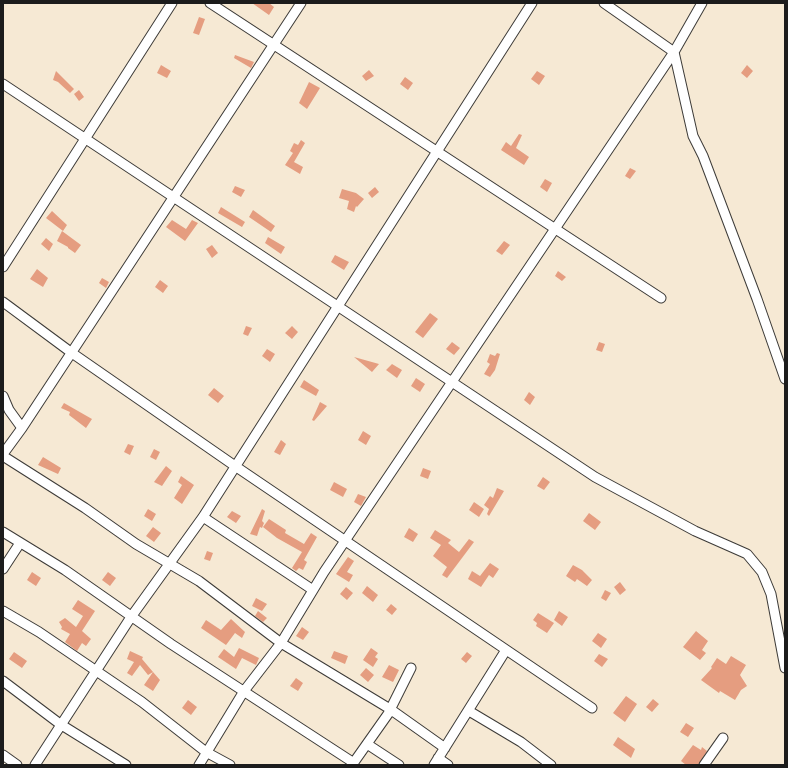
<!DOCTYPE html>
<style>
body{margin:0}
#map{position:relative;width:788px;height:768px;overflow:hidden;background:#f6e9d4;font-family:Caveat,sans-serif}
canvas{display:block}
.frame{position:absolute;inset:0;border:4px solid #1c1c1c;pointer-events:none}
</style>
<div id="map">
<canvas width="788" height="768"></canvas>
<div class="frame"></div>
</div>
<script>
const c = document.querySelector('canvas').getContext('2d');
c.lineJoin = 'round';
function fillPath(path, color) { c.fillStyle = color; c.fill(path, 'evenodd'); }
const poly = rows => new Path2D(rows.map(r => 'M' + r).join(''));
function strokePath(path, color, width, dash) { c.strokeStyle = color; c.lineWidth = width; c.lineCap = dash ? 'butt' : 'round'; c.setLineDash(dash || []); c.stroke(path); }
const building = poly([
 [252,3,269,3,274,7,269,15],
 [199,17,205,19,199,35,193,33],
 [235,55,254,62,251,68,234,58],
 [161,65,171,71,167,78,157,73],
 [747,65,753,71,747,78,741,73],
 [369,70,374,76,366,81,362,76],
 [56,71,74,89,70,93,58,82,53,80],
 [537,71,545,76,539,85,531,79],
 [405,77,413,83,408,90,400,84],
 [309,82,320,88,307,109,299,103],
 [79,90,84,97,79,101,74,94],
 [519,134,522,135,516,148,529,157,524,165,501,150,506,142,511,146],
 [301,140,305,143,294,162,303,167,300,174,285,165,293,153,290,151,294,143,298,145],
 [630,168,636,171,630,179,625,176],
 [545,179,552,183,547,192,540,187],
 [235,186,245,190,241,197,232,192],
 [375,187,379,192,372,198,368,193],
 [342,189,356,193,364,199,357,207,356,206,354,212,347,209,349,201,339,198],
 [221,207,245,222,242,227,218,213],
 [253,210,275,226,271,232,249,217],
 [52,211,67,225,63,231,46,218],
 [172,220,186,229,192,220,198,223,185,241,166,227],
 [62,231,81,245,75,253,68,248,68,247,57,241],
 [268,237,285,247,281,254,265,243],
 [46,238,53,244,49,251,41,244],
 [504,241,510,245,502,255,496,251],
 [212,245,218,253,212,258,206,249],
 [335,255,349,262,344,270,331,262],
 [37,269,48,278,43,287,30,279],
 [558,271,566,277,562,281,555,276],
 [102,278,109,282,106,288,99,283],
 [160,280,168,286,163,293,155,287],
 [430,313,438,319,423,338,415,332],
 [246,326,252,328,248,336,243,334],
 [292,326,298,332,292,339,285,333],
 [452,342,460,348,454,355,446,349],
 [599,342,605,344,602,352,596,350],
 [267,349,275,354,270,362,262,356],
 [497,353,500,354,495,370,490,377,484,374,490,364,487,362,490,354,495,356],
 [354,357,379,364,372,372],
 [392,364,402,370,397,378,386,370],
 [416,378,425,384,420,392,411,386],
 [304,380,319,390,316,396,300,387],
 [214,388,224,396,218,403,208,395],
 [529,392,535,397,530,405,524,400],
 [320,402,327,406,314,421,312,420],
 [64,403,92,419,86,428,69,415,70,412,61,408],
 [363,431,371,436,366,445,358,440],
 [281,440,286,444,280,455,274,452],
 [128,444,134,446,130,455,124,452],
 [154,449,160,452,156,460,150,457],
 [43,457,61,468,58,474,38,465],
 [166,466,172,471,162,486,154,482],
 [423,468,431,471,428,479,420,476],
 [181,476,194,485,182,504,174,498,182,485,178,482],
 [543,477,550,482,544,490,537,486],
 [334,482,347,489,343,497,330,490],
 [497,488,504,491,489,516,487,514,489,509,484,505,490,496,493,498],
 [358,494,366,497,361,506,354,502],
 [474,502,484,509,479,517,469,510],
 [148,509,156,514,152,521,144,516],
 [262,509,265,511,262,521,264,523,262,528,260,527,257,536,250,534],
 [232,511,241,516,236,523,227,517],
 [589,513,601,522,595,530,583,521],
 [269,519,286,530,285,533,304,544,311,533,317,537,304,560,307,562,303,570,299,568,296,571,292,568,302,552,277,538,263,527],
 [153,527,161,533,154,542,146,536],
 [409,528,418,534,413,542,404,537],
 [435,530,451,540,448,543,459,552,469,539,474,542,447,578,442,575,447,567,433,556,441,545,430,538],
 [207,551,213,553,210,561,204,559],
 [348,557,354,561,347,572,353,575,349,582,336,574],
 [490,563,499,569,493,578,489,575,481,587,468,579,472,571,480,576],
 [573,565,582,570,592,580,587,586,577,579,575,582,566,576],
 [32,572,41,578,36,586,27,580],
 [108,572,116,578,110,586,102,580],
 [620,582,626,590,620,595,614,587],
 [367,586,378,595,373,602,362,593],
 [346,587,353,593,347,600,340,594],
 [605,590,611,593,606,601,601,598],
 [256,598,267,604,262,611,252,606],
 [78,600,95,611,82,631,91,639,86,646,82,643,77,651,65,642,70,634,61,629,62,627,59,622,65,618,76,627,83,616,72,609],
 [391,604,397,609,392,615,386,610],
 [258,611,267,618,263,622,255,616],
 [559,611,568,617,562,626,554,620],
 [538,613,554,623,547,633,536,626,537,623,533,620],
 [231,619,245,632,242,638,235,633,226,645,201,628,206,620,221,630],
 [302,627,309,632,303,640,296,636],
 [696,631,708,641,702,650,706,653,700,660,683,647],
 [598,633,607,639,601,648,592,641],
 [239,648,259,658,256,665,242,658,236,669,218,657,224,649,234,657],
 [371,648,378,653,375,657,378,659,373,667,363,660],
 [130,651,143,657,142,659,153,672,148,675,140,665,132,676,127,673,134,662,127,659],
 [334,651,348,656,345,664,331,658],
 [14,652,27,661,22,668,9,659],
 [467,652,472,656,466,663,461,659],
 [599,654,608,659,602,667,594,661],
 [731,656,746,665,740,675,747,686,741,690,735,700,720,691,719,693,701,680,712,668,711,667,717,658,726,664],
 [389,665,399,670,393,682,382,677],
 [366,668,374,675,368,682,360,675],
 [153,672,160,680,153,691,144,685],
 [296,678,303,683,298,691,290,686],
 [626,696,637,704,625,722,613,713],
 [653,699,659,704,652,712,646,707],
 [188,700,197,707,191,715,182,708],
 [686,723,694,728,688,737,680,732],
 [618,737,635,749,631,758,613,745],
 [693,745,701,750,702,747,707,751,698,765,686,765,681,761]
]);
const minor = poly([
 [210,3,661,298],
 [604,3,674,52,693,136,703,156,757,299,785,379],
 [3,84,595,477,695,531,747,554,762,572,771,594,785,668],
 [3,267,172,3],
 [3,302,72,353,235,466,592,708],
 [3,396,9,410,22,428],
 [3,454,22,428,301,3],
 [3,456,85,508,136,544,199,581,281,643,390,709,445,748],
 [203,517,313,590],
 [3,532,65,570,171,644,354,763],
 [3,569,20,543],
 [3,611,39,632,142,702,206,752,230,765],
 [3,681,60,724,126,765],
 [469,711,521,742,551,765],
 [367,744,399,765],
 [3,755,17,765],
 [438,758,448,765],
 [35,765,131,617,203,517,532,3],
 [199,765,244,691,281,643,324,572,674,52,702,3],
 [352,765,388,714,411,668],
 [434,765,506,650],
 [704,765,723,738]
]);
fillPath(building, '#e59d80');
strokePath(minor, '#3d3b38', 11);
strokePath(minor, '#fff', 9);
</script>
